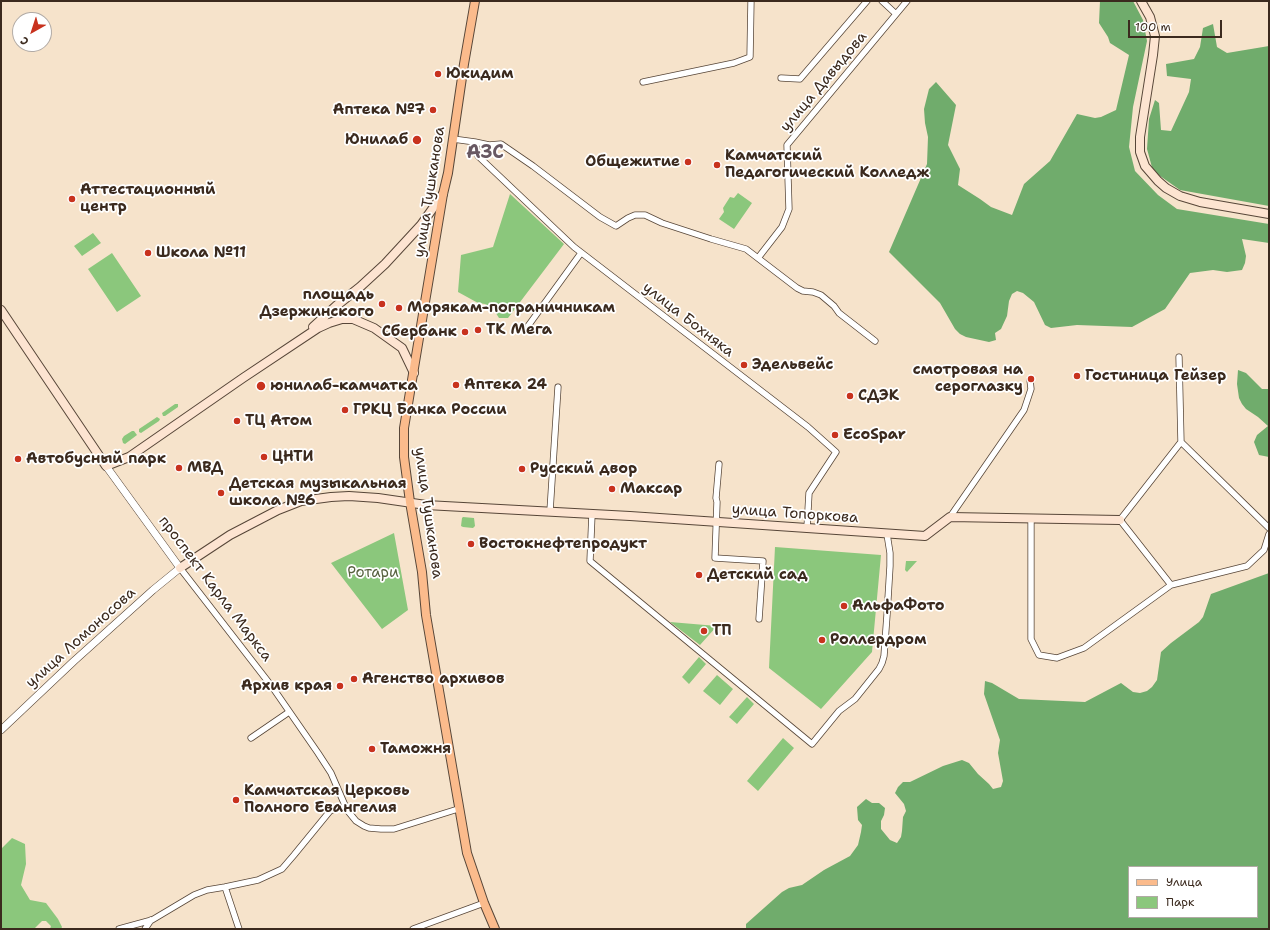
<!DOCTYPE html>
<meta charset="utf-8">
<style>
body{margin:0}
#map{position:relative;width:1270px;height:930px;overflow:hidden;background:#f6e3cb;font-family:"Shantell Sans",sans-serif}
canvas{display:block}
.frame{position:absolute;inset:0;border:2px solid #3b2a1e;pointer-events:none}
.legend{position:absolute;left:1128px;top:866px;width:130px;height:52px;box-sizing:border-box;background:#fff;border:1px solid #b1aaa5;margin:0;padding:5px 7px;list-style:none;font-size:12px;color:#3b2a1e}
.legend li{display:flex;align-items:center;gap:8px;height:20px}
.legend b{width:20px;border:1px solid #b1aaa5}
.north{position:absolute;left:12px;top:12px;width:40px;height:40px;box-sizing:border-box;background:#fff;border:1px solid #b1aaa5;border-radius:50%;rotate:219deg;font-size:11px;font-weight:700;line-height:16px;text-align:center;color:#3b2a1e}
.north::after{content:'';display:block;margin:auto;width:14px;height:18px;background:#c8321e;clip-path:polygon(50% 0,100% 100%,50% 72%,0 100%)}
.scale{position:absolute;left:1128px;top:20px;width:94px;height:18px;box-sizing:border-box;border:2px solid #3b2a1e;border-top:0;padding-left:5px;font-size:12px;line-height:14px;white-space:nowrap;color:#3b2a1e;-webkit-text-stroke:3px #fff;paint-order:stroke}
</style>
<div id="map">
<canvas width="1270" height="930"></canvas>
<div class="frame"></div>
<ul class="legend">
<li><b style="height:5px;background:#fbbb8c"></b>Улица</li>
<li><b style="height:11px;background:#8bc77c"></b>Парк</li>
</ul>
<div class="north">С</div>
<div class="scale">100 m</div>
</div>
<script>
const c = document.querySelector('canvas').getContext('2d');
c.lineJoin = 'round';
function fillPath(path, color) { c.fillStyle = color; c.fill(path, 'evenodd'); }
const poly = rows => new Path2D(rows.map(r => 'M' + r).join(''));
function strokePath(path, color, width, dash) { c.strokeStyle = color; c.lineWidth = width; c.lineCap = dash ? 'butt' : 'round'; c.setLineDash(dash || []); c.stroke(path); }
function drawText(font, color, halo, rows, align = 'center') {
  c.font = font + ' "Shantell Sans",sans-serif'; c.lineWidth = 3.5; c.setLineDash([]); c.textBaseline = 'middle'; c.strokeStyle = halo; c.fillStyle = color; for (const [text, x, y, turn = 0] of rows) {
    c.save(); c.translate(x, y); c.rotate((+turn || 0) * Math.PI / 180); c.textAlign = isNaN(turn) ? turn : align; if (halo) c.strokeText(text, 0, 0); c.fillText(text, 0, 0); c.restore();
  }
}
const green = poly([
 [738,193,752,203,734,229,719,219,724,212,723,208,730,197,734,198],
 [510,194,564,244,508,318,499,318,494,310,485,304,478,303,458,292,461,255,493,247],
 [93,233,101,243,82,256,74,246],
 [112,253,141,296,117,312,88,269],
 [175,404,178,404,178,407,165,416,163,416,162,413],
 [157,417,160,419,159,421,141,433,139,432,139,429],
 [132,431,134,431,137,435,125,444,123,443,122,439,124,436],
 [463,517,474,518,475,526,473,528,463,527,461,526,462,518],
 [394,533,408,610,382,629,331,563],
 [775,547,881,555,872,652,821,709,769,668],
 [906,561,917,561,907,572,905,570],
 [670,622,717,626,700,645],
 [699,657,706,664,689,684,682,677],
 [717,675,733,689,720,705,703,691],
 [747,697,754,704,737,724,729,717],
 [783,738,794,748,758,791,747,781],
 [12,838,25,844,26,864,21,885,30,900,46,903,58,919,62,927,61,929,50,929,51,926,46,921,42,921,34,929,1,929,1,849]
]);
const forest = poly([
 [1100,1,1133,1,1143,20,1147,41,1133,107,1129,147,1135,171,1158,195,1177,209,1269,224,1269,243,1242,239,1246,256,1245,263,1242,270,1227,272,1213,270,1190,273,1165,309,1132,327,1077,325,1051,328,1045,325,1034,302,1023,293,1017,291,1012,294,1009,301,1007,316,1001,329,995,333,996,340,989,342,966,337,960,334,955,329,940,303,889,252,927,164,928,137,925,123,924,109,929,89,936,82,956,105,948,145,960,169,958,185,980,199,991,207,1012,215,1024,184,1050,161,1077,114,1095,118,1101,117,1116,110,1129,55,1110,43,1108,37,1099,23],
 [1213,24,1217,47,1227,53,1269,46,1269,206,1180,190,1153,171,1147,149,1149,119,1155,100,1159,103,1161,130,1171,131,1189,92,1191,79,1167,76,1166,64,1194,59,1200,47,1203,28],
 [1238,370,1246,373,1262,389,1269,389,1269,457,1259,455,1254,442,1257,435,1268,426,1258,417,1246,409,1242,404,1239,398,1237,384],
 [1269,573,1269,929,746,929,746,924,782,892,789,888,802,885,824,870,850,856,858,845,861,832,862,825,858,820,857,807,866,799,872,803,879,803,885,808,884,815,881,821,881,829,890,840,897,843,901,837,902,831,903,817,906,811,904,804,895,793,898,787,903,782,910,782,943,766,962,760,969,763,978,774,989,784,993,789,1001,787,1003,781,998,753,1000,740,984,694,985,681,992,683,1019,699,1085,702,1121,683,1133,692,1140,693,1147,691,1152,687,1157,680,1161,652,1171,643,1199,622,1203,617,1211,594],
 [1129,867,1257,867,1257,917,1129,917]
]);
const minor = poly([
 [882,1,896,14],
 [781,78,800,79,867,1],
 [643,82,734,63,750,57,751,1],
 [453,139,475,142,478,156,574,247,808,427,836,452,809,493,807,528],
 [475,142,489,145,501,144,533,166,600,217,616,226,628,218,635,215,645,215,662,223,711,239,746,249,797,288,803,291,813,292,821,295,834,306,839,313,875,341],
 [758,258,782,227,789,209,787,145,907,1],
 [528,326,581,253],
 [1179,357,1181,442,1269,528],
 [719,464,716,498,717,502,715,558,763,561,759,619],
 [550,511,558,387],
 [592,514,590,561,812,744,839,711,855,699,879,669,882,663,884,656,887,615,890,566,890,553,887,534],
 [950,517,1024,410,1031,389,1030,380],
 [1031,519,1031,639,1039,655,1057,658,1084,648,1171,585,1247,566,1264,550,1269,534],
 [180,568,273,688,318,753,331,773,347,810,356,821,364,826,369,828,381,829,394,829,458,809],
 [1171,585,1120,520,1181,442],
 [251,738,289,712],
 [119,929,152,920,194,895,207,890,225,887],
 [145,929,151,920],
 [239,929,225,887,258,880,282,869,294,855,330,811,339,807,347,810],
 [413,929,484,903]
]);
const tertiary = poly([
 [1,730,74,661,153,590,180,568,106,466]
]);
const secondary = poly([
 [1141,1,1150,17,1155,36,1153,55,1140,137,1140,152,1145,166,1158,181,1166,188,1180,196,1200,202,1269,214],
 [1,310,106,466,129,457,243,378,318,328,329,323,342,319,353,319,374,328,402,348,414,373],
 [313,327,336,306,360,287,385,264,421,225,443,194],
 [180,568,230,535,278,510,301,501,331,497,349,496,378,498,426,505,630,516,925,536,950,517,1120,520]
]);
const primary = poly([
 [475,1,464,64,448,173,443,194,404,428,404,457,410,502,422,572,426,615,467,853,484,903,495,929]
]);
const markers = [
 [438,74,4,"#c8321e"],
 [433,110,4,"#c8321e"],
 [417,140,5,"#c8321e"],
 [688,162,4,"#c8321e"],
 [717,165,4,"#c8321e"],
 [72,199,4,"#c8321e"],
 [148,253,4,"#c8321e"],
 [382,304,4,"#c8321e"],
 [399,308,4,"#c8321e"],
 [478,330,4,"#c8321e"],
 [465,332,4,"#c8321e"],
 [744,365,4,"#c8321e"],
 [1077,376,4,"#c8321e"],
 [1031,379,4,"#c8321e"],
 [456,385,4,"#c8321e"],
 [261,386,5,"#c8321e"],
 [850,396,4,"#c8321e"],
 [345,410,4,"#c8321e"],
 [237,421,4,"#c8321e"],
 [835,435,4,"#c8321e"],
 [264,457,4,"#c8321e"],
 [18,459,4,"#c8321e"],
 [179,468,4,"#c8321e"],
 [522,469,4,"#c8321e"],
 [612,489,4,"#c8321e"],
 [221,493,4,"#c8321e"],
 [471,544,4,"#c8321e"],
 [699,575,4,"#c8321e"],
 [844,606,4,"#c8321e"],
 [704,631,4,"#c8321e"],
 [822,640,4,"#c8321e"],
 [354,679,4,"#c8321e"],
 [340,686,4,"#c8321e"],
 [372,749,4,"#c8321e"],
 [236,800,4,"#c8321e"]
];
const poiNames = [
 ["Юкидим",446,74],
 ["Аптека №7",425,110,"right"],
 ["Юнилаб",408,140,"right"],
 ["Камчатский",725,156],
 ["Педагогический Колледж",725,173],
 ["Общежитие",680,162,"right"],
 ["Аттестационный",80,190],
 ["центр",80,207],
 ["Школа №11",156,253],
 ["площадь",374,295,"right"],
 ["Дзержинского",374,312,"right"],
 ["Морякам-пограничникам",407,308],
 ["ТК Мега",486,330],
 ["Сбербанк",457,332,"right"],
 ["Эдельвейс",752,365],
 ["смотровая на",1023,370,"right"],
 ["сероглазку",1023,387,"right"],
 ["Гостиница Гейзер",1085,376],
 ["Аптека 24",464,385],
 ["юнилаб-камчатка",270,386],
 ["СДЭК",858,396],
 ["ГРКЦ Банка России",353,410],
 ["ТЦ Атом",245,421],
 ["EcoSpar",843,435],
 ["ЦНТИ",272,457],
 ["Автобусный парк",26,459],
 ["МВД",187,468],
 ["Русский двор",530,469],
 ["Детская музыкальная",229,484],
 ["школа №6",229,501],
 ["Максар",620,489],
 ["Востокнефтепродукт",479,544],
 ["Детский сад",707,575],
 ["АльфаФото",852,606],
 ["ТП",712,631],
 ["Роллердром",830,640],
 ["Агенство архивов",362,679],
 ["Архив края",332,686,"right"],
 ["Таможня",380,749],
 ["Камчатская Церковь",244,791],
 ["Полного Евангелия",244,808]
];
const streetNames = [
 ["улица Давыдова",824,82,-50],
 ["улица Тушканова",430,192,-81],
 ["улица Бохняка",688,320,38],
 ["улица Тушканова",428,513,82],
 ["улица Топоркова",795,514,4],
 ["проспект Карла Маркса",215,589,53],
 ["улица Ломоносова",81,638,-42]
];
const parkNames = [
 ["Ротари",373,573]
];
const districtNames = [
 ["АЗС",485,153]
];
fillPath(green, '#8bc77c');
fillPath(forest, '#70ac6c');
strokePath(minor, '#574638', 7);
strokePath(tertiary, '#574638', 8);
strokePath(secondary, '#574638', 10);
strokePath(primary, '#574638', 10);
strokePath(minor, '#fff', 5.5);
strokePath(tertiary, '#fff', 7);
strokePath(secondary, '#fde4d1', 8);
strokePath(primary, '#fbbb8c', 8);
for (const [x, y, r, color] of markers) { const dot = new Path2D(); dot.arc(x, y, r, 0, 2 * Math.PI); c.fillStyle = color; c.fill(dot); strokePath(dot, '#fff', 1.5); }
drawText('bold 15px', '#3b2a1e', '#fff', poiNames, 'left');
drawText('15px', '#3b2a1e', '#fff', streetNames);
drawText('15px', '#57613f', '#fff', parkNames);
drawText('bold 19px', '#685862', '#fff', districtNames);
</script>
